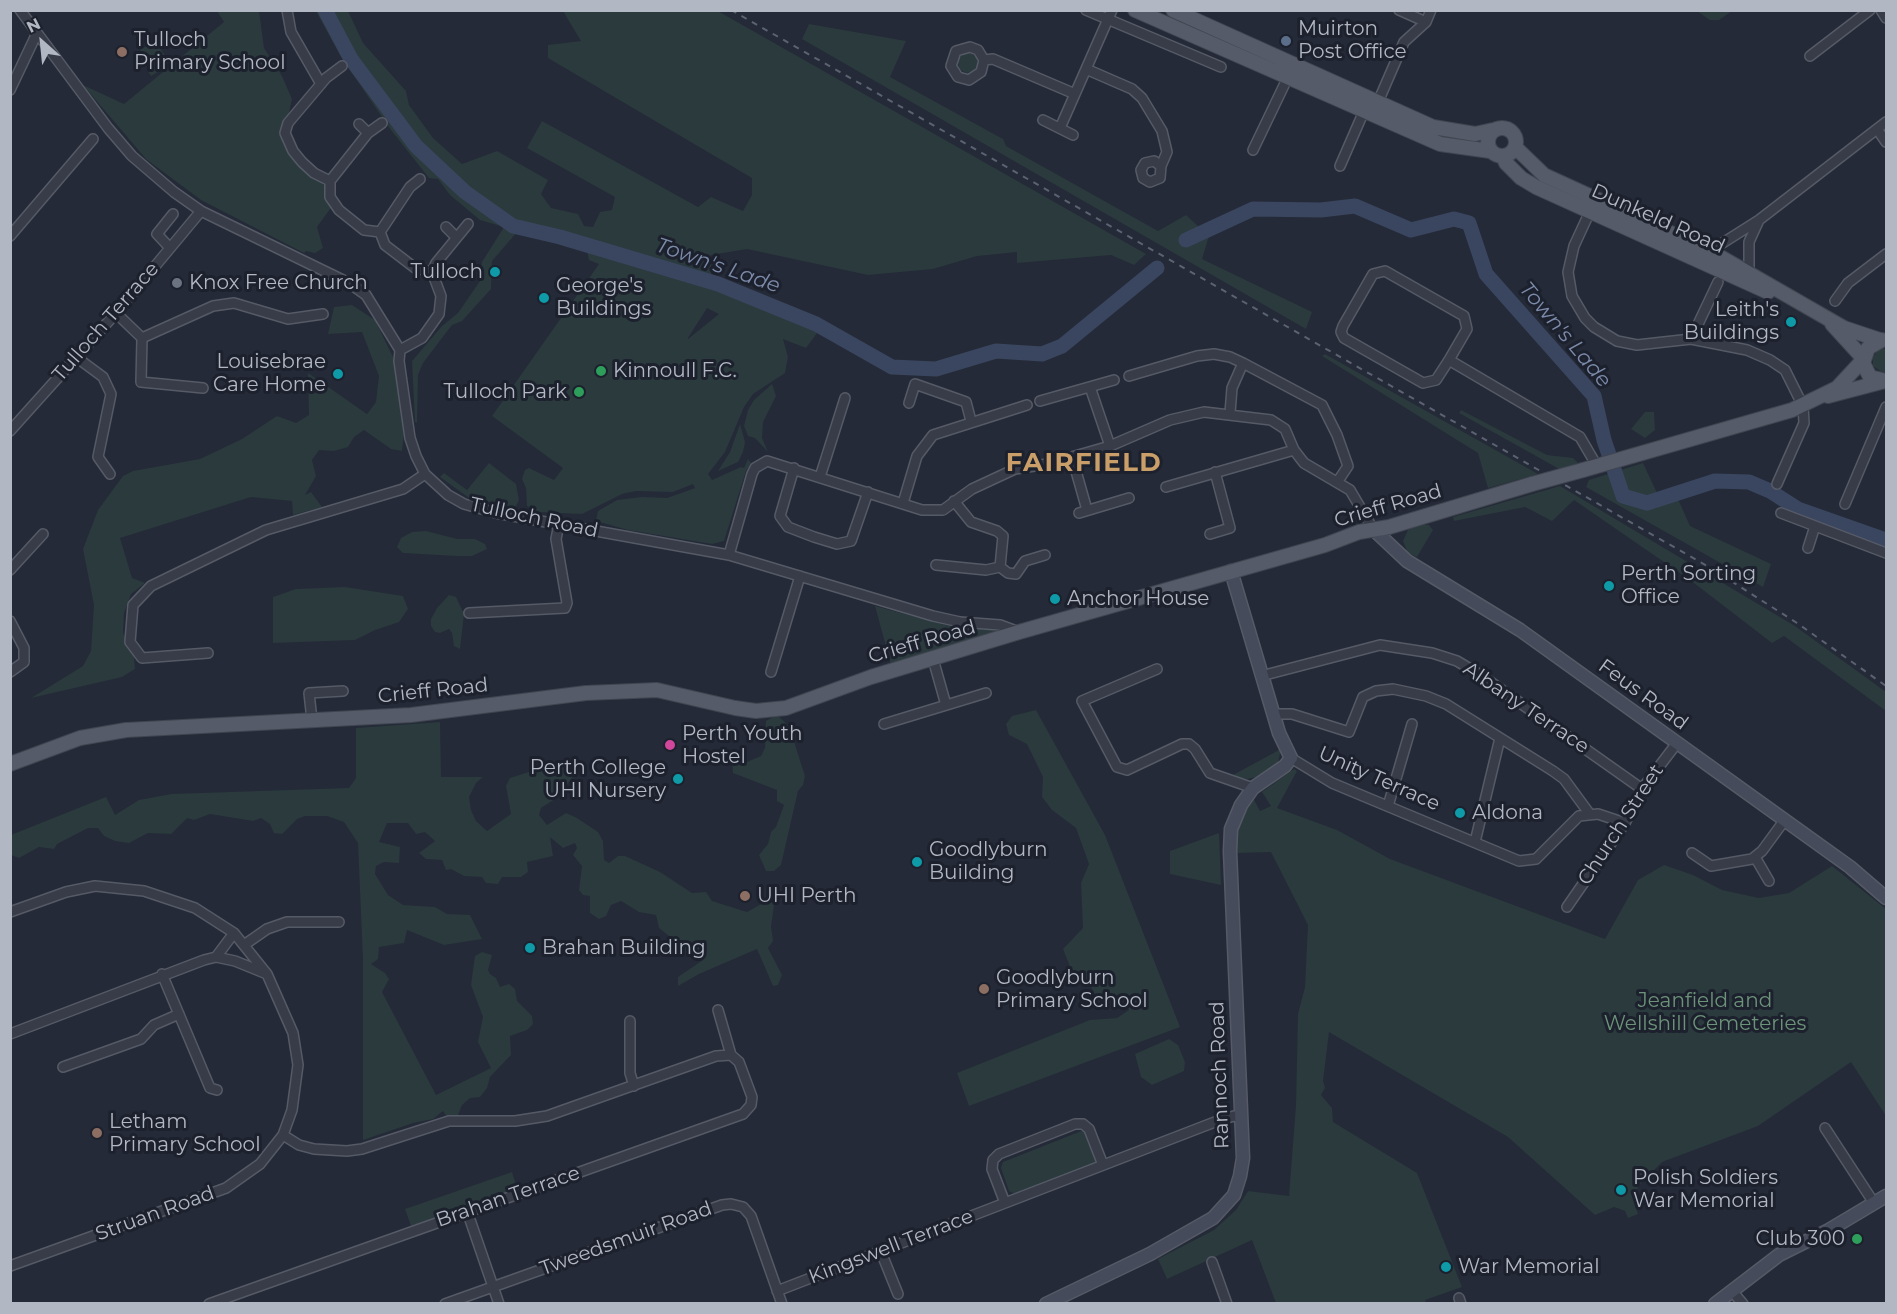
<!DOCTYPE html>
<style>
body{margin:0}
#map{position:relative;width:1897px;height:1314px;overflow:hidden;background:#242a37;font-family:Montserrat,sans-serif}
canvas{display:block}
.frame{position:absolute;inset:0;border:12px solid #b2b7c4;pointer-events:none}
.north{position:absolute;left:12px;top:12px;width:60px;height:60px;-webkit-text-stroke:4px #1c212d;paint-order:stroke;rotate:333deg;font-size:16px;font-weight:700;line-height:24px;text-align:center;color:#b2b7c4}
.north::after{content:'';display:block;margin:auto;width:21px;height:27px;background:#b2b7c4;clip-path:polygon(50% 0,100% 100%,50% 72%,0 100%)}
</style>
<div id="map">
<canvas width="1897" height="1314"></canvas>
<div class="frame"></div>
<div class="north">N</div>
</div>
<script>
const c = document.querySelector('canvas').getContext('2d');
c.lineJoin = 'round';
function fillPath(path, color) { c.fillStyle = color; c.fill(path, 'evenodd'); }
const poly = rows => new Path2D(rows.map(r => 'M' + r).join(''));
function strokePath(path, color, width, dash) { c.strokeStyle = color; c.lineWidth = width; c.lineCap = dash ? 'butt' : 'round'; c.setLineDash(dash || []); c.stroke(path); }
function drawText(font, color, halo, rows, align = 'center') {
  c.font = font + ' Montserrat,sans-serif'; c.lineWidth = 6; c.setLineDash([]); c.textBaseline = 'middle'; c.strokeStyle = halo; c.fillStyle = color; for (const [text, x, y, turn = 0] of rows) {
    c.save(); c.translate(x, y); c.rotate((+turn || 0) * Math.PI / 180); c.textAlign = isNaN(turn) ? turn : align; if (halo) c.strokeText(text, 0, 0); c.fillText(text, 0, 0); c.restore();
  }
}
const green = poly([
 [716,10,1146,254,1134,265,1111,255,1017,263,1017,252,977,256,933,269,868,275,747,249,711,255,711,285,826,321,806,348,783,339,788,357,785,373,753,394,744,407,725,452,708,474,712,480,741,467,744,468,748,459,751,463,746,471,724,541,712,544,628,530,596,521,598,511,617,500,642,497,667,498,695,488,693,484,673,492,636,491,622,494,582,514,537,512,527,506,526,488,522,479,525,470,529,468,554,480,563,468,492,416,599,264,589,260,587,251,518,231,492,261,491,289,462,321,452,325,423,363,418,375,417,423,415,422,412,361,442,326,458,313,480,281,482,262,504,227,480,220,450,195,438,179,429,178,391,130,341,57,316,11,348,11,363,43,406,91,409,105,433,138,462,164,497,151,548,180,541,194,551,208,578,214,584,226,593,227,600,212,612,210,615,197,527,148,542,121,698,207,711,197,743,211,752,195,752,178,548,58,548,45,581,41,563,11],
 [707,308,719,314,688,339,688,338],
 [217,11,259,11,264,48,282,76,292,99,284,135,288,154,323,184,333,205,317,227,323,248,315,253,306,251,304,253,201,200,146,159,83,85,124,104,224,22],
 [1697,11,1732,11,1719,20,1710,20],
 [809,24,906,41,890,77,1003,139,1006,146,1158,231,1186,215,1209,236,1202,259,1312,312,1306,329,802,39],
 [155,41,169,61,166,67,151,76,148,71,152,67,140,50],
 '958 63a10 10 0 1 1 20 0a10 10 0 1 1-20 0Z',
 [352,305,375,320,393,357,399,382,404,434,402,451,391,449,364,430,354,437,348,447,334,451,319,450,312,460,316,476,305,495,311,492,322,507,293,515,292,501,251,497,120,538,132,578,145,583,131,594,124,613,123,633,134,657,135,669,122,677,31,698,83,666,91,651,94,605,83,549,98,510,123,476,133,471,200,459,242,439,277,416,296,423,309,415,308,373,367,414,376,402,379,376,362,332,328,334,334,307],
 [1886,348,1886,372,1882,372,1873,366,1873,357,1878,350],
 [1325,354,1538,474,1488,488,1478,453,1322,356],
 [772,384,776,396,763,422,762,438,768,452,755,438,748,436,744,426,748,410,754,400],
 [1461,410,1547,455,1573,458,1578,463,1561,470,1459,413],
 [1645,412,1654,412,1655,430,1645,438,1631,429],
 [740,424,745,442,743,452,738,462,718,471,730,452],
 [489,463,516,484,519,500,515,508,469,498,440,477,444,473,467,490],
 [1643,463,1657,493,1678,499,1690,526,1771,564,1763,587,1586,487,1589,480],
 [1560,486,1795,626,1886,692,1886,711,1784,636,1772,643,1690,580,1574,500,1552,521,1525,507,1454,521,1453,517],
 [1417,525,1429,525,1433,530,1417,557,1408,553,1403,541,1408,530],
 [426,531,457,539,475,539,485,544,487,549,472,556,457,556,403,553,397,547,401,538,412,532],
 [345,587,403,596,408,609,399,622,375,630,355,640,273,643,273,597,296,589],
 [449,595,456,597,464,614,460,649,454,646,452,633,449,629,440,633,435,632,431,626,431,619,437,608],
 [875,606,949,626,1001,631,891,665],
 [1036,710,1105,835,1180,1027,969,1106,957,1073,1090,1020,1117,1018,1129,1010,1125,997,1095,994,1083,973,1073,974,1063,949,1083,928,1081,883,1089,864,1076,828,1052,810,1042,797,1043,777,1027,744,1009,735,1006,724,1012,716],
 [777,715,789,726,805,776,803,785,798,791,781,865,774,871,766,871,759,855,768,844,771,832,776,827,784,805,777,801,777,790,733,773,732,761,738,758,747,762,761,756,765,748,766,721],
 [440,722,441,777,483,777,476,783,469,797,471,810,476,821,487,831,511,814,506,786,510,778,566,760,573,764,576,772,558,797,541,808,539,815,547,825,566,813,577,818,598,832,603,841,604,860,609,863,618,856,625,856,660,872,692,893,706,892,712,901,747,912,770,899,774,905,771,927,773,941,768,948,782,975,778,985,773,986,757,949,699,974,678,986,678,977,703,960,700,951,678,955,669,936,659,928,656,915,639,912,621,901,611,905,606,916,599,919,590,913,590,896,583,895,579,890,582,866,573,855,577,848,575,843,563,848,550,837,553,856,527,862,528,872,521,877,502,877,498,884,486,883,482,877,464,876,451,869,446,870,442,860,426,859,419,853,435,841,425,832,416,834,408,823,387,823,379,842,400,847,399,863,384,862,376,866,375,874,388,895,403,905,435,907,447,914,470,915,482,939,444,945,407,930,404,943,379,947,378,959,371,964,385,973,389,979,382,992,436,1095,491,1068,478,1042,483,1017,471,985,475,956,482,952,492,955,488,970,490,974,496,978,500,987,509,984,515,989,517,1001,532,1016,533,1024,527,1030,510,1036,511,1055,490,1077,487,1088,480,1097,470,1098,462,1105,458,1115,447,1117,443,1111,433,1119,413,1123,363,1140,363,960,358,843,344,822,327,816,305,816,297,819,282,834,274,833,270,824,261,818,253,821,210,814,194,820,187,818,171,834,148,833,129,843,115,841,104,836,98,828,88,828,57,844,54,849,39,847,19,858,11,855,11,835,106,797,115,815,139,800,171,794,349,788,356,778,356,728],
 [1281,749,1278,763,1256,777,1247,779,1231,776],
 [1294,769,1297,771,1277,808,1337,830,1390,859,1605,939,1638,880,1664,865,1693,875,1722,890,1759,898,1789,893,1832,866,1886,909,1886,1116,1851,1062,1758,1126,1662,1162,1639,1185,1633,1199,1638,1214,1628,1218,1625,1211,1614,1207,1595,1215,1508,1137,1329,1032,1323,1081,1325,1088,1321,1095,1332,1108,1333,1122,1417,1173,1462,1287,1425,1300,1426,1303,1276,1303,1252,1240,1167,1279,1158,1259,1214,1230,1236,1210,1248,1191,1289,1196,1296,1105,1298,1014,1305,987,1308,925,1271,852,1235,853,1239,824,1253,798,1260,811,1271,806,1262,792],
 [1219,833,1221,885,1170,874,1170,851],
 [1169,1039,1178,1045,1185,1062,1184,1071,1152,1085,1141,1077,1135,1054],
 [1084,1130,1088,1132,1099,1163,1015,1194,1009,1191,1001,1168,1003,1162],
 [512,1172,517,1188,411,1226,405,1209]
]);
const river = poly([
 [325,10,351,59,416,146,465,192,513,226,560,237,718,284,816,324,892,367,936,369,996,351,1042,354,1062,346,1157,268],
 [1186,240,1253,209,1321,210,1355,206,1411,230,1454,219,1469,223,1486,274,1594,396,1604,440,1623,496,1647,503,1715,481,1749,482,1770,491,1798,509,1886,540]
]);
const street = poly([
 [20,10,108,128,132,156,174,192,201,211,349,283,366,295,400,350,399,361,410,438,416,456,425,474,448,495,464,504,496,513,729,555,933,616,960,622,1000,625,1019,632],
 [287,10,291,32,321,84],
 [1086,10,1221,67],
 [1399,10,1426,22],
 [1881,10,1886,18],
 [1810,56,1870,10],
 [984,60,981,72,969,80,958,77,951,66,956,51,970,47,978,50,984,60,993,59,1075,94],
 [342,66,326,78,288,123,285,133,293,151,302,162,314,173,330,181,330,197,339,210,364,230,380,232,385,245,415,268,432,272,441,296,439,314,422,338,400,350],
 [1086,69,1132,89,1142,98,1162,131,1167,152,1161,166,1160,178,1150,182,1143,178,1141,170,1145,163,1154,161,1161,166],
 [10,90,37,33],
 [1378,102,1404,42,1426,22,1431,10],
 [1043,120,1073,135],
 [359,124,368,133],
 [1060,128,1112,10],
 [1877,129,1886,142],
 [1253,150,1288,77],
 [1340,166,1364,111],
 [330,181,368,133,382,123],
 [1592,207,1574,246,1568,272,1572,296,1585,318,1594,327,1617,341,1637,345,1691,339,1747,350,1770,360,1785,370,1803,406,1804,423,1777,484],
 [446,227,456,237],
 [380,232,410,187,420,179],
 [10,236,93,139],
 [170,248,157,234,173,214],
 [1710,251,1759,220,1886,122],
 [432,272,436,263,468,224],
 [1749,272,1749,242,1759,220],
 [1835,301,1848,283,1886,254],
 [116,313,142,338,213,306,234,303,288,319,323,314],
 [142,338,141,382,203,388],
 [1691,339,1718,282],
 [76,357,103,377,111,394,98,457,110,474],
 [1449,360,1436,380,1423,383,1344,338,1341,332,1343,326,1373,274,1385,271,1464,316,1467,329,1449,360,1580,437,1597,466],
 [1243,363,1322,405,1337,435,1348,466,1338,481],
 [1129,376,1197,356,1214,354,1230,357,1243,363,1232,388,1230,413],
 [1090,387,1110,446],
 [1040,401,1114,380],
 [909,403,915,384,966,402,971,421],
 [10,431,116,313,201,211],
 [1072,457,1087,510],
 [794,468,780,516,788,527,814,537,837,544,851,541,868,492],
 [820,477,845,398],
 [1166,487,1294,450],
 [954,501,971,522,997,531,1003,536,1000,567],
 [903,503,917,456,933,435,1027,405],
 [1845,504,1886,407],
 [1079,513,1129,498],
 [1781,513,1886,553],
 [1210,534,1230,528,1215,472],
 [1808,548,1815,526],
 [729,555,752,474,755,468,767,461,922,510,943,510,972,489,1015,469,1047,464,1110,446,1170,420,1204,412,1271,420,1285,429,1294,450,1304,463,1350,490,1373,529],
 [936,565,986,570,1000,567,1008,573,1016,574,1025,561,1045,555],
 [10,570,43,534],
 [469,613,565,608,567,603,556,539,559,524],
 [10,621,24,648,24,662,10,672],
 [208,653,142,658,130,642,133,605,151,586,266,530,403,489,425,474],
 [933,659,946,705],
 [1157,669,1082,701,1117,767,1127,770,1182,744,1189,744,1195,749,1210,773,1253,788],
 [771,672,800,576],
 [1261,676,1380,645,1432,653,1457,661,1482,676,1642,789],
 [1275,714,1292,714,1349,732,1363,697,1376,691,1393,689,1426,696,1446,704,1553,771,1564,779,1589,813],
 [312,720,309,693,343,691],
 [884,724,986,693],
 [1291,758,1332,783,1519,861,1536,859,1579,816,1598,814,1625,823],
 [1388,806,1412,724],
 [1475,842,1500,738],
 [1692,853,1711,866,1752,859,1762,851,1784,821],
 [1755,857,1769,881],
 [1567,907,1625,823,1642,789,1677,743],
 [10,912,66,892,95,886,144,891,195,908,234,933,267,974,293,1033,298,1065,292,1110,283,1135,260,1164,226,1188,10,1266],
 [244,945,267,929,287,922,339,922],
 [216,957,234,933],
 [162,974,210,1088,217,1090],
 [630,1021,630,1073,634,1086],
 [10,1034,204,960,216,957,235,961,267,974],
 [63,1067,141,1039,154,1025,179,1014],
 [1825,1128,1874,1203],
 [283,1135,299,1145,314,1149,347,1151,362,1149,449,1121,515,1121,547,1116,716,1056,731,1055,718,1010],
 [1005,1203,992,1169,993,1160,999,1154,1075,1124,1083,1124,1089,1129,1103,1165],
 [467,1211,499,1304],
 [881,1252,898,1294],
 [1212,1262,1227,1304],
 [777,1291,1220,1120,1234,1116,1240,1118],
 [1732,1291,1743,1304],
 [1459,1298,1461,1304],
 [209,1304,743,1114,751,1105,752,1097,739,1062,731,1055],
 [445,1304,722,1205,731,1204,743,1207,751,1216,782,1304]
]);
const secondary = poly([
 [1373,529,1407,561,1520,630,1850,867,1886,898],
 [1046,1304,1150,1254,1213,1218,1234,1195,1240,1176,1243,1158,1230,851,1231,829,1241,805,1253,788,1285,766,1291,758,1279,733,1231,571],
 [1715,1304,1779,1255,1829,1230,1886,1196]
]);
const primary = poly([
 [1135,10,1440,144,1490,151],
 [1173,10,1433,127,1475,134,1493,130],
 '1488 142a14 14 0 1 1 28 0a14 14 0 1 1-28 0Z',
 [1515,147,1544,175,1710,251,1844,328,1880,340],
 [1503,156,1506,163,1521,178,1536,187,1768,292],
 [1832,324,1863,358],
 [1882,340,1868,348,1863,363,1870,377,1886,381],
 [1828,396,1885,381],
 [1583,470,1792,410,1837,388,1863,360],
 [10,764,80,738,126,730,411,715,586,693,657,690,735,708,756,711,786,708,871,677,1019,632,1325,545,1359,532,1389,527,1532,484]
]);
const rail = poly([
 [731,10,1709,567,1797,623,1886,686]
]);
const primaryBridge = poly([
 [1532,484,1583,470]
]);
const markers = [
 [1286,41,6,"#5c6f8a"],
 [122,52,6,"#8d6e63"],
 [495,272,6,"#0f9aa8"],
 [177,283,6,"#6b7280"],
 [544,298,6,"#0f9aa8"],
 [1791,322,6,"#0f9aa8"],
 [601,371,6,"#2e9e5b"],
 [338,374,6,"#0f9aa8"],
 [579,392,6,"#2e9e5b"],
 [1609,586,6,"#0f9aa8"],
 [1055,599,6,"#0f9aa8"],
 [670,745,6,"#d1479c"],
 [678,779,6,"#0f9aa8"],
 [1460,813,6,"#0f9aa8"],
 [917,862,6,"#0f9aa8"],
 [745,896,6,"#8d6e63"],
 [530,948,6,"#0f9aa8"],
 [984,989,6,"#8d6e63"],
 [97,1133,6,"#8d6e63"],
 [1621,1190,6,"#0f9aa8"],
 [1857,1239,6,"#2e9e5b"],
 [1446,1267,6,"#0f9aa8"]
];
const poiNames = [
 ["Muirton",1298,29],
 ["Post Office",1298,52],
 ["Tulloch",134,40],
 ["Primary School",134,63],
 ["Tulloch",483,272,"right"],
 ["Knox Free Church",189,283],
 ["George's",556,286],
 ["Buildings",556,309],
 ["Leith's",1779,310,"right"],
 ["Buildings",1779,333,"right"],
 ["Louisebrae",326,362,"right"],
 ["Care Home",326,385,"right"],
 ["Kinnoull F.C.",613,371],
 ["Tulloch Park",567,392,"right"],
 ["Perth Sorting",1621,574],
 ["Office",1621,597],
 ["Anchor House",1067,599],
 ["Perth Youth",682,734],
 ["Hostel",682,757],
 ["Perth College",666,768,"right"],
 ["UHI Nursery",666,791,"right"],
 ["Aldona",1472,813],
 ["Goodlyburn",929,850],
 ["Building",929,873],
 ["UHI Perth",757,896],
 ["Brahan Building",542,948],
 ["Goodlyburn",996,978],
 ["Primary School",996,1001],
 ["Letham",109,1122],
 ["Primary School",109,1145],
 ["Polish Soldiers",1633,1178],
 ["War Memorial",1633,1201],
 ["Club 300",1845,1239,"right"],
 ["War Memorial",1458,1267]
];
const streetNames = [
 ["Dunkeld Road",1658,219,24],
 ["Tulloch Terrace",106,322,-49],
 ["Crieff Road",1388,506,-16],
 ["Tulloch Road",534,518,12],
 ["Crieff Road",922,642,-16],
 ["Crieff Road",433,691,-6],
 ["Feus Road",1643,695,36],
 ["Albany Terrace",1526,708,34],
 ["Unity Terrace",1379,779,24],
 ["Church Street",1621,825,-57],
 ["Rannoch Road",1220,1075,-92],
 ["Brahan Terrace",508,1197,-19],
 ["Struan Road",155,1214,-20],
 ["Tweedsmuir Road",626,1239,-20],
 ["Kingswell Terrace",891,1247,-21]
];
const parkNames = [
 ["Jeanfield and",1705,1001],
 ["Wellshill Cemeteries",1705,1024]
];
const waterNames = [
 ["Town's Lade",718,266,19],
 ["Town's Lade",1565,335,50]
];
const districtNames = [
 ["FAIRFIELD",1084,463]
];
fillPath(green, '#2a3a3d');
strokePath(river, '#3a465f', 15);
strokePath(street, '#555a66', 12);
strokePath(secondary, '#555a66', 15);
strokePath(primary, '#404551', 16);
strokePath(street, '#373c48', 9);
strokePath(secondary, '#464b5b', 12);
strokePath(primary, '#555b68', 14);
strokePath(rail, '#5c6271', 2, [6, 6]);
strokePath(primaryBridge, '#404551', 16, []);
strokePath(primaryBridge, '#555b68', 14);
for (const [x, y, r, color] of markers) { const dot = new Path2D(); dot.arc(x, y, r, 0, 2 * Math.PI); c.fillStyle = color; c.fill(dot); strokePath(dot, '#1c212d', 2); }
drawText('20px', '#b2b7c4', '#1c212d', poiNames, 'left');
drawText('20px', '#b2b7c4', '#1c212d', streetNames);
drawText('20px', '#6c9379', '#1c212d', parkNames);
drawText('italic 21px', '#7c8baa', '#1c212d', waterNames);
c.letterSpacing = '1.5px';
drawText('bold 26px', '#c99e69', '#1c212d', districtNames);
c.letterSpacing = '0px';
</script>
